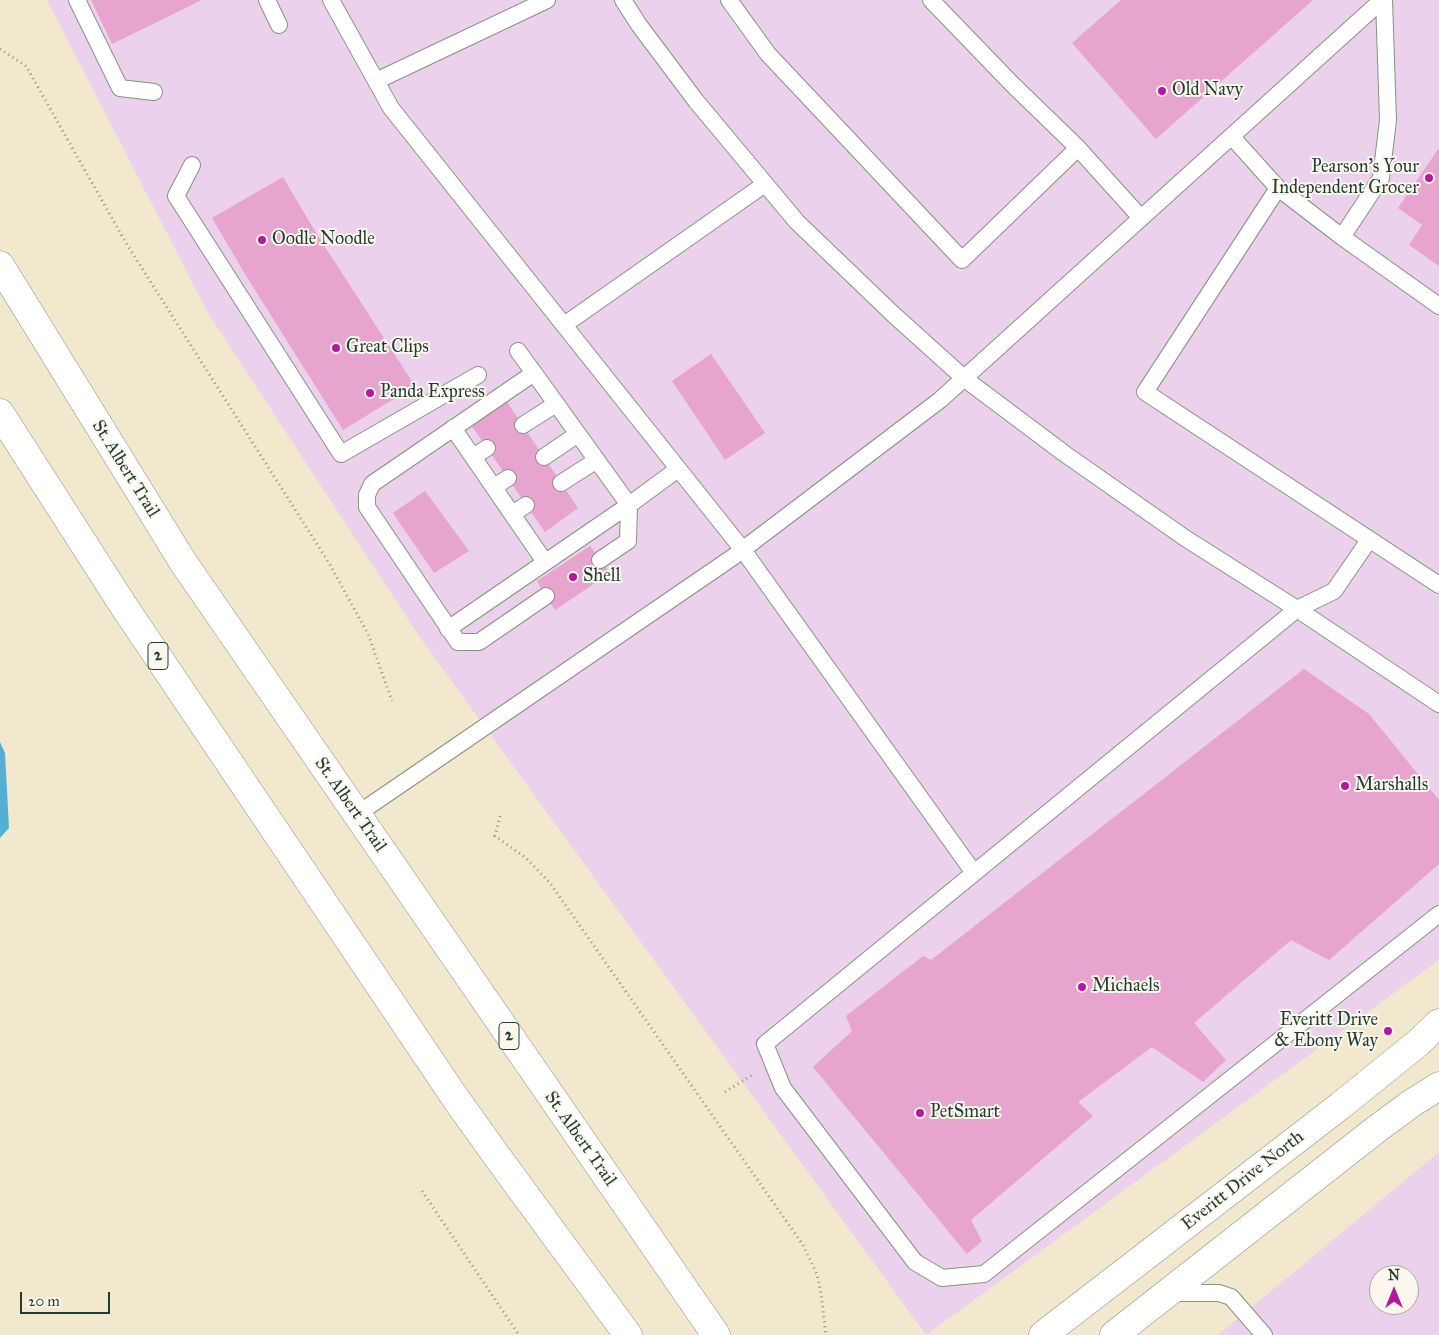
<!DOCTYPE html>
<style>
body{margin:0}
#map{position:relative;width:1439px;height:1335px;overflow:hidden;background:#f2e8ce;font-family:"IM FELL Great Primer",serif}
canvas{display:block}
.north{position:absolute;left:1369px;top:1265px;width:50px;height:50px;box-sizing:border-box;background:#fbf7ec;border:1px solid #a3ada2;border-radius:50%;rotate:0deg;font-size:14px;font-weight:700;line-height:20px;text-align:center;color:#1f3d34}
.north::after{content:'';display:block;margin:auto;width:18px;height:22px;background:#b5179e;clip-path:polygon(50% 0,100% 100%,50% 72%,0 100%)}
.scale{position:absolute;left:20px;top:1292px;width:90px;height:22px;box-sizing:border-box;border:2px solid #1f3d34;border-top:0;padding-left:6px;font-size:15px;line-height:18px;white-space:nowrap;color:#1f3d34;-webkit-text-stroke:4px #fbf7ec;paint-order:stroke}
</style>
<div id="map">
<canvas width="1439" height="1335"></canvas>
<div class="north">N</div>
<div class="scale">20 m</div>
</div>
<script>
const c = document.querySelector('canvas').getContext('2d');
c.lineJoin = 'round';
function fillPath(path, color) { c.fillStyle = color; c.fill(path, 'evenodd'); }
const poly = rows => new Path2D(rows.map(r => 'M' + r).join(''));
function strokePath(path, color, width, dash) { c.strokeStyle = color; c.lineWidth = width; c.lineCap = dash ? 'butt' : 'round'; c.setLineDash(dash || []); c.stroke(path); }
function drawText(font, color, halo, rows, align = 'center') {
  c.font = font + ' "IM FELL Great Primer",serif'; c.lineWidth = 4; c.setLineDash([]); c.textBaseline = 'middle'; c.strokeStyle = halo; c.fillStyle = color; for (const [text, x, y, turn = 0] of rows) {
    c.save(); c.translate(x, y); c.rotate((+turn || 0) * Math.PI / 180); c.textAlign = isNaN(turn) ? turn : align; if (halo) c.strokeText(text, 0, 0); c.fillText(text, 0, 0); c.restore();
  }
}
const built = poly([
 [47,0,1439,0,1439,960,926,1335,421,639,208,313],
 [1439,1152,1439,1335,1218,1335],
 [1379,1275,1409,1275,1409,1305,1379,1305]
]);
const water = poly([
 [0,742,5,753,9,828,0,838]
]);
const building = poly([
 [91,0,202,0,112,44],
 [1121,0,1313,0,1156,139,1072,43],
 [1439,148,1439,266,1409,245,1422,225,1398,208],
 [283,177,316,233,415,386,343,430,245,274,212,218],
 [711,354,765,433,725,460,672,381],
 [505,399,578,508,545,532,469,422],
 [425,491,469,551,434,573,393,513],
 [590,546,610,573,555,610,537,581],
 [1304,669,1369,714,1439,800,1439,864,1329,960,1291,940,1194,1023,1226,1060,1203,1082,1152,1047,1078,1102,1093,1116,971,1220,982,1241,967,1254,813,1067,852,1031,846,1016,923,956,931,960]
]);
const path = poly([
 [0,49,26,66,126,243,329,563,368,634,392,701],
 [500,816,495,836,526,858,550,883,803,1245,817,1274,821,1293,826,1335],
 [725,1092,752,1075],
 [422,1191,519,1335]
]);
const service = poly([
 [77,0,120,88,154,92],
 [267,0,279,25],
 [331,0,391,108,743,550,974,873],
 [623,0,639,25,696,101,797,222,894,315,965,379,1065,454,1185,538,1297,609,1439,704],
 [729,0,768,54,962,260,1078,148,1141,218],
 [931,0,1012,84,1078,148],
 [376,81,547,0],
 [1232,137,1278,188,1342,237,1381,178,1388,120,1384,0],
 [192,165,176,196,341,454,478,375],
 [1278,188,1145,392,1439,585],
 [1342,237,1439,306],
 [564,325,765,184],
 [518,351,534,373,372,484,367,495,367,507,458,642,479,642,546,596],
 [534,373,629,505,628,541,600,560],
 [523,425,556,404],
 [453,428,545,562],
 [473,457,487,448],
 [544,457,578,434],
 [561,483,597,460],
 [494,487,508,478],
 [512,514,526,505],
 [1369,540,1334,591,1297,609,765,1044,783,1088,915,1262,942,1278,984,1274,1439,914],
 [448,629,629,505,678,469],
 [356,815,733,557,940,400,1382,0],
 [1168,1293,1219,1293,1231,1297,1264,1335]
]);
const tertiary = poly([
 [1043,1335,1340,1106,1418,1043,1439,1023],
 [1114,1335,1378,1128,1412,1103,1439,1086]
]);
const primary = poly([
 [0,265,183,562,716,1335],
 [0,413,123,605,456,1099,496,1155,628,1335]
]);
const markers = [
 [1162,91,5,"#b5179e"],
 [1429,178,5,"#b5179e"],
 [262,240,5,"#b5179e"],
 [336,348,5,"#b5179e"],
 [370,393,5,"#b5179e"],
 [573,577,5,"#b5179e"],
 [1345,786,5,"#b5179e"],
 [1082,987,5,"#b5179e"],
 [1388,1031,5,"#b5179e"],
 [920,1113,5,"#b5179e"]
];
const shields = [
 [158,656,20],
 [509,1036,20]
];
const shieldNames = [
 ["2",158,656],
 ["2",509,1036]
];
const poiNames = [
 ["Old Navy",1172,91],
 ["Pearson's Your",1419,168,"right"],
 ["Independent Grocer",1419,189,"right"],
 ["Oodle Noodle",272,240],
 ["Great Clips",346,348],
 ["Panda Express",380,393],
 ["Shell",583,577],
 ["Marshalls",1355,786],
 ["Michaels",1092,987],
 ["Everitt Drive",1378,1021,"right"],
 ["& Ebony Way",1378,1042,"right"],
 ["PetSmart",930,1113]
];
const streetNames = [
 ["St. Albert Trail",125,469,58],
 ["St. Albert Trail",350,805,55],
 ["St. Albert Trail",580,1139,55],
 ["Everitt Drive North",1243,1181,-38]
];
fillPath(built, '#ebd1eb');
fillPath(water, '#55afd3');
fillPath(building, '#e7a4cf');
strokePath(service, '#889281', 18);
strokePath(tertiary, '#889281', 29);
strokePath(primary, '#889281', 29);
strokePath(path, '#889281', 3, [1, 4]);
strokePath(service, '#fff', 16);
strokePath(tertiary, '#fff', 28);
strokePath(primary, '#fff', 28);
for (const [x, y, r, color] of markers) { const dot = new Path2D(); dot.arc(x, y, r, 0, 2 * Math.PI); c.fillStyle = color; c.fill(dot); strokePath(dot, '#fbf7ec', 2); }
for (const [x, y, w] of shields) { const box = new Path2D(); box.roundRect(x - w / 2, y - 13.5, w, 27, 4); c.fillStyle = '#fbf7ec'; c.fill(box); strokePath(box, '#1f3d34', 1); }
drawText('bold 16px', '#1f3d34', null, shieldNames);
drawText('18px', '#1f3d34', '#fbf7ec', poiNames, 'left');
drawText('18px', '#1f3d34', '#fbf7ec', streetNames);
</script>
